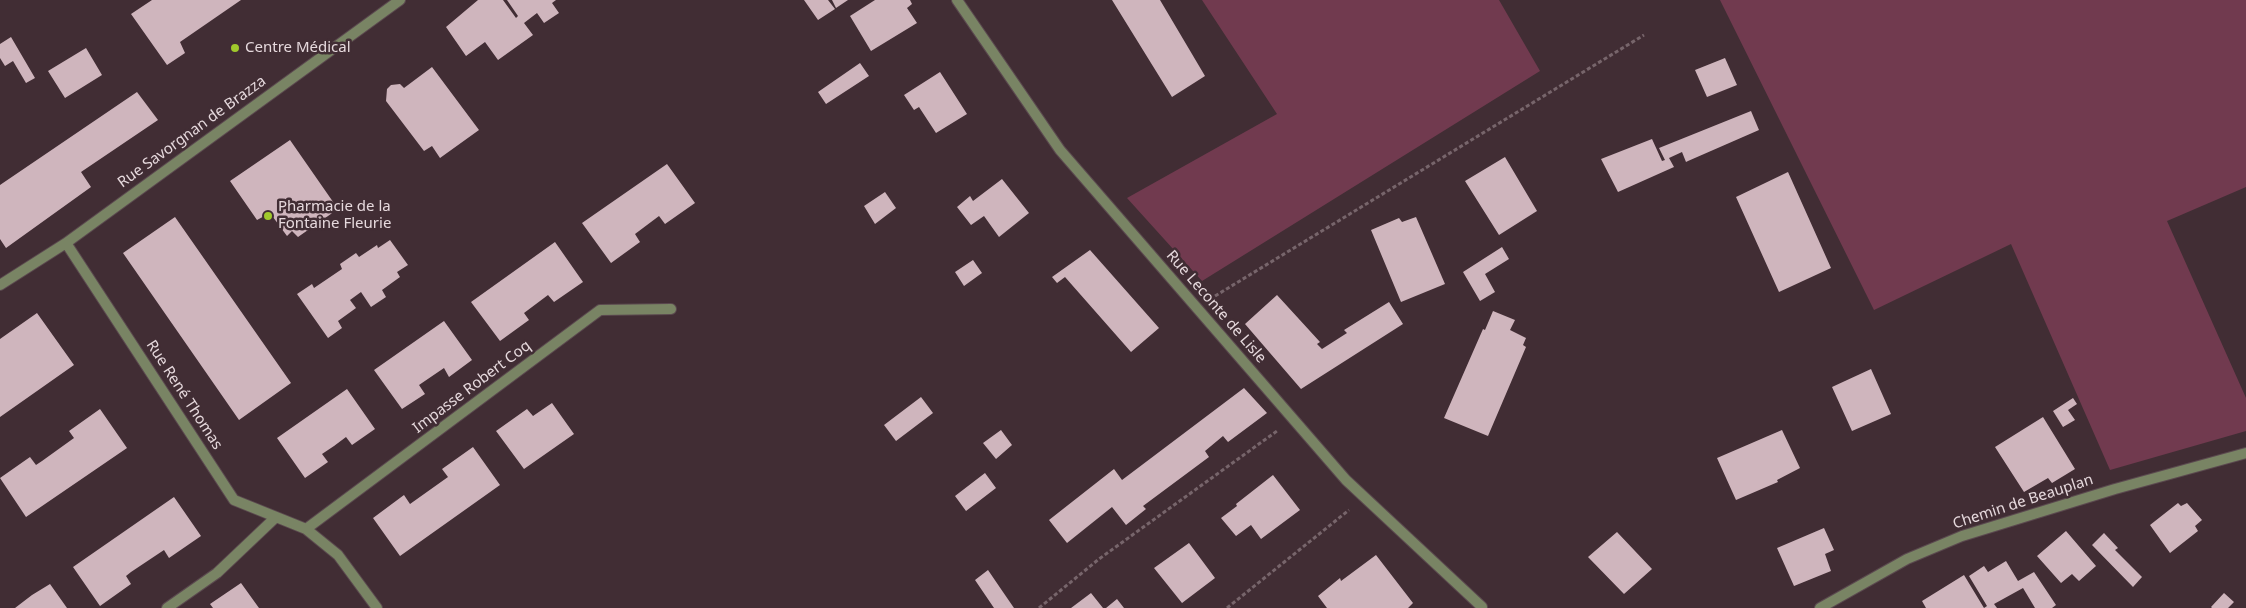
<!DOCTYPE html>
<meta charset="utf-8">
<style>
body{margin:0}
canvas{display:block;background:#412d34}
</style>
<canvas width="2246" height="608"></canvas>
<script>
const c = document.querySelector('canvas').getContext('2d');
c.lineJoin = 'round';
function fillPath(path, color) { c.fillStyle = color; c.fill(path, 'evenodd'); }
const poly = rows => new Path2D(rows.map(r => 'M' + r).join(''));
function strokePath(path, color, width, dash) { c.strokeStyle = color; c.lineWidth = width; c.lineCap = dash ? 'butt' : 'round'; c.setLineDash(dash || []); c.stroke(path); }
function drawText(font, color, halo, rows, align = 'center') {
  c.font = font + ' "Noto Sans",sans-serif'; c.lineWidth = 5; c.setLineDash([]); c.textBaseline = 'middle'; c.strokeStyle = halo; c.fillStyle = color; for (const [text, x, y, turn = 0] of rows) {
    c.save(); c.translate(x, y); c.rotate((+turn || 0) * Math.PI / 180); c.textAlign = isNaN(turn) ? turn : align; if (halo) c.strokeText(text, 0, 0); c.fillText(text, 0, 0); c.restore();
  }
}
const green = poly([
 [1202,0,1499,0,1540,71,1202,281,1127,198,1277,114],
 [1720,0,2246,0,2246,187,2167,221,2246,398,2246,431,2110,470,2011,244,1874,310]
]);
const building = poly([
 [152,0,241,0,180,42,185,53,167,65,131,14],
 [478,0,503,0,516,18,518,16,507,0,556,0,552,3,559,13,544,23,537,13,524,23,533,35,498,60,485,42,466,56,446,27],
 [804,0,828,0,835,9,818,20],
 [832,0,848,0,836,8],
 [875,0,910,0,912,4,907,8,917,23,871,51,850,16],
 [1112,0,1160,0,1205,76,1172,97],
 [11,37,35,78,26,83,13,61,5,66,0,58,0,44],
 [86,48,102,75,65,98,48,71],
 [1725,58,1737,85,1707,97,1695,70],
 [860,63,869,76,826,104,818,92],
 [432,67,479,130,440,158,432,146,424,151,386,101,387,89,391,85,400,84,404,88],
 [940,72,967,114,936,133,919,107,914,110,904,95],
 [137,92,158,120,81,172,91,187,6,248,0,239,0,185],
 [1751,111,1759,130,1688,161,1686,162,1682,152,1669,158,1674,167,1618,192,1601,159,1652,139,1662,161,1665,160,1659,148],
 [290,140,338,209,298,237,292,231,287,236,270,213,257,220,230,181],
 [1505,157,1537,211,1499,235,1465,181],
 [667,164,695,203,665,224,659,216,635,234,640,242,611,263,582,223],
 [1788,172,1831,268,1779,292,1736,197],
 [1002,179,1029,213,999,237,984,216,971,225,957,207,970,196,973,201],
 [885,192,896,208,875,224,864,206],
 [175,217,291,383,239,420,123,253],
 [1416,217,1445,284,1401,302,1371,230,1399,218,1402,222],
 [390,240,408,265,397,272,400,277,382,290,386,297,371,307,361,292,350,300,356,308,338,321,342,328,328,338,297,294,312,284,314,288,342,269,340,264,356,253,359,257,377,245,378,248],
 [555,242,583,282,554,302,548,295,524,313,529,320,500,341,471,302],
 [1502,247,1509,259,1485,274,1495,292,1480,301,1463,272],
 [1090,250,1159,328,1131,352,1065,277,1057,283,1052,277],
 [973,260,982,273,964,286,955,272],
 [1277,295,1320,342,1317,344,1322,349,1347,333,1344,330,1389,302,1403,324,1301,389,1245,324],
 [1493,311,1515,320,1510,330,1526,338,1523,345,1526,347,1488,436,1444,418,1483,329,1485,330],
 [37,313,74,365,0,417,0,339],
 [444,321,472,360,449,377,444,368,419,385,425,394,402,409,374,370],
 [1871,369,1891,414,1852,431,1832,387],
 [1244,388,1267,413,1228,442,1223,436,1205,451,1209,457,1143,506,1146,509,1126,525,1112,507,1067,543,1049,520,1114,469,1122,480],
 [347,389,375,429,352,445,346,437,334,446,322,454,328,462,305,478,277,438],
 [921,397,933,413,896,441,884,425],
 [2073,398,2077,404,2068,410,2075,420,2063,427,2053,411],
 [552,403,574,434,524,469,496,431,527,409,533,416],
 [100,409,127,448,26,517,0,478,30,457,36,465,42,461,74,438,69,431],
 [2043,417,2075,469,2052,483,2048,478,2024,492,1995,447],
 [1001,430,1012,445,996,459,983,443],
 [1782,430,1800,468,1777,480,1778,482,1736,500,1717,458],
 [473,447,500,485,400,556,373,518,404,495,410,504,448,477,442,469],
 [985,473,996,488,966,511,955,496],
 [1273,475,1300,510,1261,539,1251,525,1236,536,1221,518,1237,506,1236,504],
 [174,497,201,536,169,558,164,550,131,572,126,576,131,584,100,606,73,567],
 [2178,503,2181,506,2187,503,2202,520,2195,526,2198,531,2170,553,2150,525],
 [1824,528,1834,550,1825,554,1831,571,1794,586,1777,548],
 [2066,531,2096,566,2079,581,2072,574,2061,583,2037,556],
 [1617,532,1652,569,1624,594,1588,557],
 [2104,533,2118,548,2115,550,2142,577,2133,587,2092,545],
 [1189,543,1215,578,1182,603,1154,568],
 [1376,555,1413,603,1408,608,1327,608,1318,596,1340,578,1341,581],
 [2006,561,2018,581,2034,572,2056,605,2052,608,2035,608,2023,588,1994,604,1997,608,1926,608,1922,601,1964,575,1984,608,1987,606,1969,576,1984,566,1988,572],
 [988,570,1003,592,1014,608,994,608,975,580],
 [241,583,259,608,213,608,210,604],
 [50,584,67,608,15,608,32,595],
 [1091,593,1103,608,1071,608],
 [2224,593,2234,602,2228,608,2212,608,2211,607],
 [1117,599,1124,608,1106,608]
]);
const path = poly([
 [1215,296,1644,35],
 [1039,608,1099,559,1277,431],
 [1227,608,1349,510]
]);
const street = poly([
 [957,0,1060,150,1346,480,1482,607],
 [66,243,234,500,306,529,338,555,377,608],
 [0,285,66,243,400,0],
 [306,529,600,310,671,309],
 [167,608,217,573,276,517],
 [1820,608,1907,559,1962,536,2115,489,2246,453]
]);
const markers = [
 [235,48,5,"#a0c92c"],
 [268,216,5,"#a0c92c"]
];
const poiNames = [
 ["Centre Médical",245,48],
 ["Pharmacie de la",278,207],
 ["Fontaine Fleurie",278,224]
];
const streetNames = [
 ["Rue Savorgnan de Brazza",192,132,-36],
 ["Rue Leconte de Lisle",1216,307,49],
 ["Impasse Robert Coq",472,387,-37],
 ["Rue René Thomas",184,395,57],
 ["Chemin de Beauplan",2023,502,-18]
];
fillPath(green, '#713a4f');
fillPath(building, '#cfb5bd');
strokePath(street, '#5b494f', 12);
strokePath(path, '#77656b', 3, [4, 2.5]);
strokePath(street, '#798464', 10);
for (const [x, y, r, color] of markers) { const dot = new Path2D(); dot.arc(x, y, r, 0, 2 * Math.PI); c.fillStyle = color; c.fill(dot); strokePath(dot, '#412d34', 2); }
drawText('15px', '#e6d9dd', '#412d34', poiNames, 'left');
drawText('15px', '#e6d9dd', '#412d34', streetNames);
</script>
